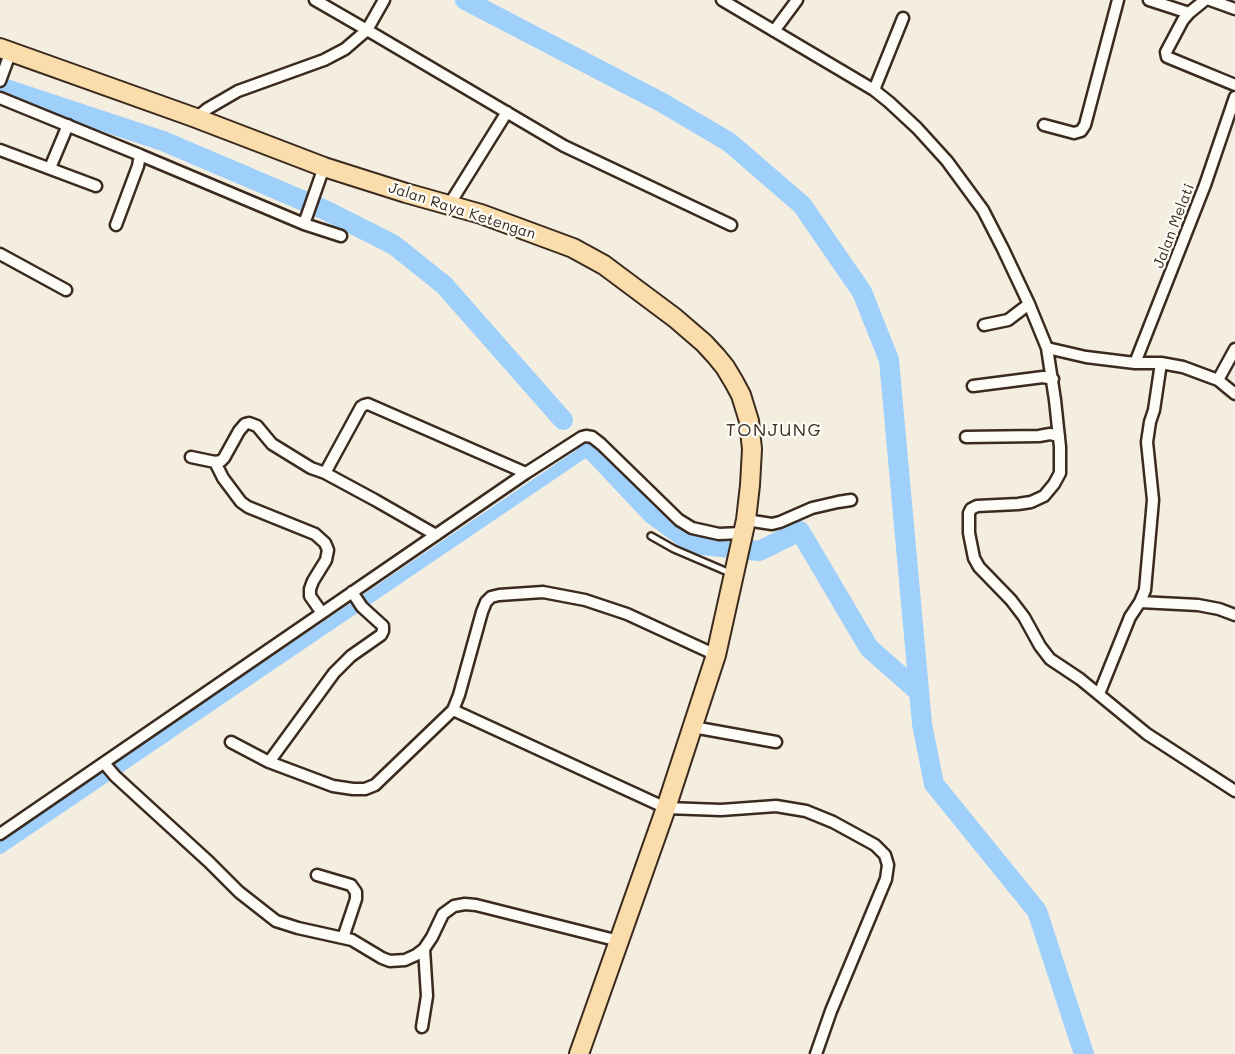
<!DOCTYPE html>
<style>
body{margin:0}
canvas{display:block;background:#f4eee0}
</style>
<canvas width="1235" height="1054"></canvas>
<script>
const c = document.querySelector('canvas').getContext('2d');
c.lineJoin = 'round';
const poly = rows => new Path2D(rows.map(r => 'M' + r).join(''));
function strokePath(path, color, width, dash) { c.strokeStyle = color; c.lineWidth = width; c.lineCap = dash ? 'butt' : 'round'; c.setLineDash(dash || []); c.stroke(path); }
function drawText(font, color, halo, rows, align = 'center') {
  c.font = font + ' Mali,sans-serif'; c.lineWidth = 4.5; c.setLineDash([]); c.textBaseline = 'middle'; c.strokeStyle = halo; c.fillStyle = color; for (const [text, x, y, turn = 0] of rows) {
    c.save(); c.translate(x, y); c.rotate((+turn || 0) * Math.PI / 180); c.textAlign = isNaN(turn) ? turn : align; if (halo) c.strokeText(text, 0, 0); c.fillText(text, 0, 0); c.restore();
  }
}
const canal = poly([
 [0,848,590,448]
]);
const river = poly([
 [465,0,661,102,729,142,802,205,862,292,889,360,922,724,934,784,1037,911,1084,1054],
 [0,87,163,141,325,210,394,245,444,285,563,420],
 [586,444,652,514,693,544,759,551,800,531,869,648,919,692]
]);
const service = poly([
 [651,536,674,549,730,573]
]);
const minor = poly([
 [315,0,367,30,564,146,731,225],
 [722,0,874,90,889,102,917,128,947,161,983,210,1003,249,1029,304,1047,348,1055,400,1060,447,1060,473,1054,484,1044,496,1031,502,1018,504,977,506,971,509,969,513,969,533,974,558,979,567,1011,600,1024,617,1040,646,1050,659,1080,679,1147,734,1235,791],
 [1149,0,1189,13],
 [1205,0,1189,13,1183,20,1166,52,1167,57,1235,85],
 [1210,0,1235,9],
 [774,31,797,0],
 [0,81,11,51],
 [874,90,903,18],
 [0,98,140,155,138,166,116,225],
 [196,118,207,109,238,91,324,60,345,49,367,30,384,0],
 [1044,125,1074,133,1081,131,1085,125,1118,0],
 [0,150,96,186],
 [140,155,304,224,341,236],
 [50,168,68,125],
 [449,205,507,112],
 [304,224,324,167],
 [0,254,66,290],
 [984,325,1008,320,1029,304],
 [1047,348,1086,357,1135,363,1161,363,1183,367,1218,380,1235,394],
 [1135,363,1205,185,1235,97],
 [1218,380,1235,349],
 [973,386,1043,377,1053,379],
 [966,437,1039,436,1050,434,1059,436],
 [191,457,215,462,221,461,224,458,239,431,245,424,249,423,257,426,272,444,311,468,325,473,361,407,364,405,368,404,526,473],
 [215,462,223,478,241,502,248,507,315,534,325,543,328,550,326,560,313,581,310,589,310,596,322,613],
 [325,473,375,500,436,535],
 [746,520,772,524,780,522,812,508,838,502,851,500],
 [1140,602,1198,605,1219,609,1235,615],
 [1099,694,1130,617,1140,602,1145,590,1153,500,1147,442,1150,422,1154,410,1161,363],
 [453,710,666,808,721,810,776,806,806,811,833,822,875,845,885,855,888,865,886,879,831,1011,816,1054],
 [693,727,776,742],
 [231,742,269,762,333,786,353,789,365,789,375,785,453,710,459,695,482,612,486,602,491,597,499,595,543,592,585,600,627,614,716,655],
 [269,762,334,673,351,656,381,635,383,631,383,626,362,607,352,592],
 [104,763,115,776,209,862,239,892,276,921,298,928,352,940,382,958,390,961,405,960,416,955,424,949,432,937,443,914,454,906,465,904,476,905,619,941],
 [0,834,526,473,582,437,586,436,592,437,601,444,679,520,692,528,719,534,742,533],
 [317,875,351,885,356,892,356,899,343,938],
 [422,1027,427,996,424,949]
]);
const trunk = poly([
 [0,48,196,118,324,167,406,193,481,214,573,248,604,265,675,318,704,343,716,356,725,367,734,382,741,395,749,421,752,449,750,485,746,520,716,655,666,808,579,1054]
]);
const streetNames = [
 ["Jalan Raya Ketengan",462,211,18],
 ["Jalan Melati",1174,226,-69]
];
const quarterNames = [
 ["TONJUNG",774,430]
];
strokePath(canal, '#9ed0fb', 12);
strokePath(river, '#9ed0fb', 20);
strokePath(service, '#3b2a1e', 10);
strokePath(minor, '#3b2a1e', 15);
strokePath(trunk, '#3b2a1e', 22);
strokePath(service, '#fdfcf7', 5);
strokePath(minor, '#fdfcf7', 10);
strokePath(trunk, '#faddab', 18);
drawText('15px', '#3b2a1e', '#fdfcf7', streetNames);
c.letterSpacing = '1.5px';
drawText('18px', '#3b2a1e', '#fdfcf7', quarterNames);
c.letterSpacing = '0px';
</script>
